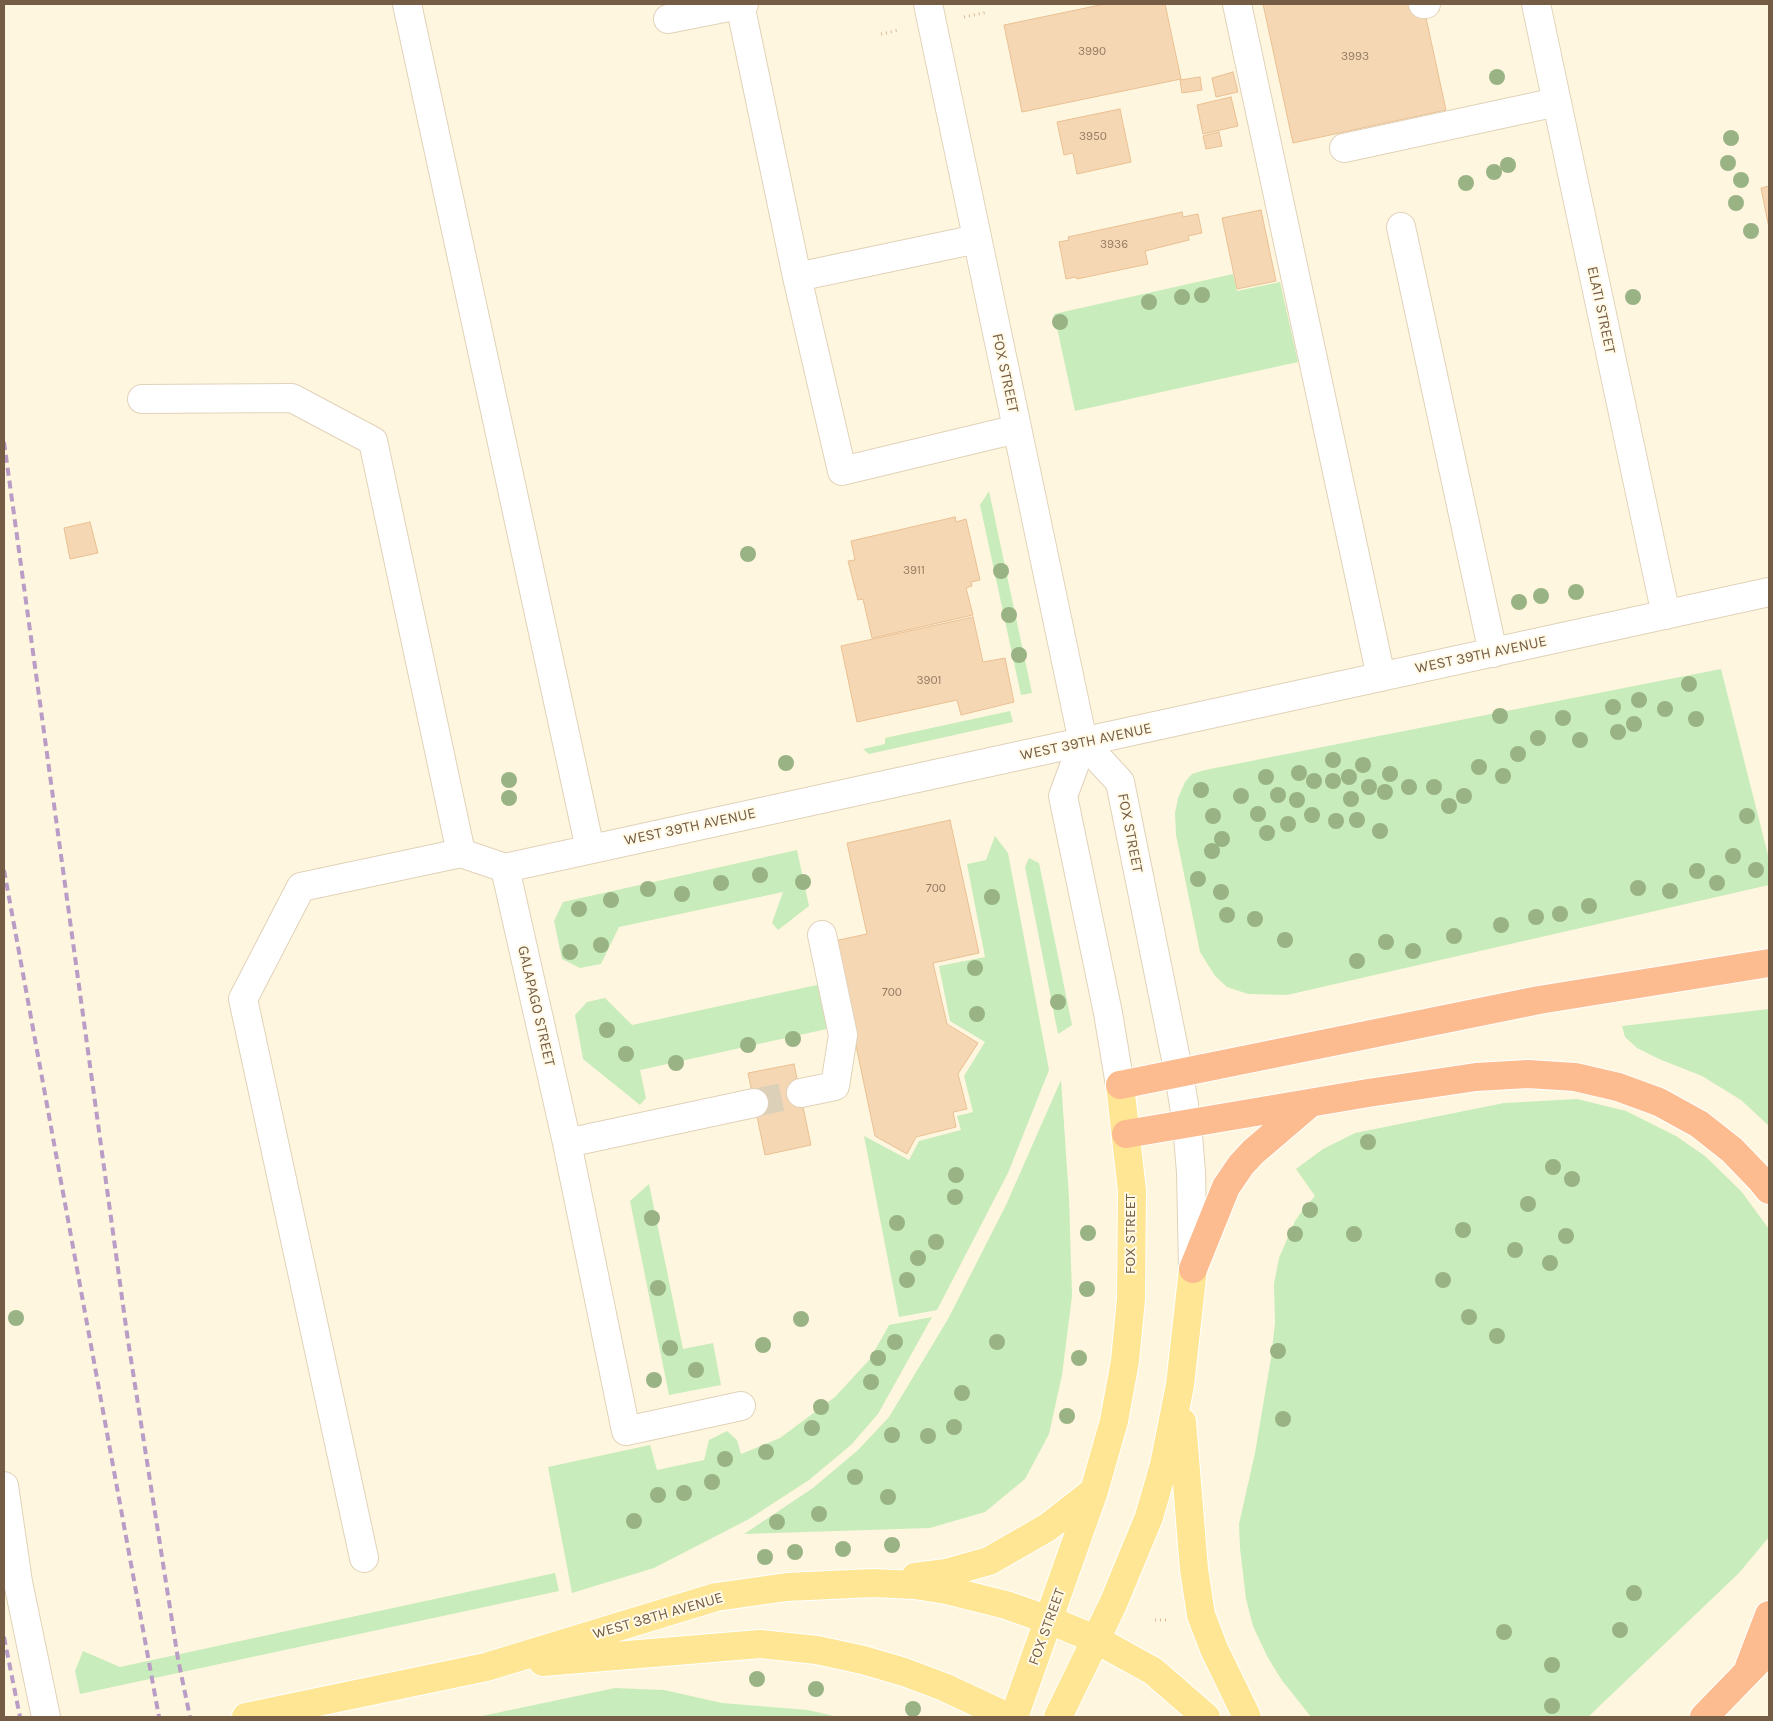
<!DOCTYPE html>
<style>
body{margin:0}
#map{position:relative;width:1773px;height:1721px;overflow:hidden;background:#fef6de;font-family:Karla,sans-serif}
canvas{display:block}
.frame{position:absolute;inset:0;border:5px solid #755d45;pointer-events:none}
</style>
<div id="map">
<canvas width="1773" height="1721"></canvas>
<div class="frame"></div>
</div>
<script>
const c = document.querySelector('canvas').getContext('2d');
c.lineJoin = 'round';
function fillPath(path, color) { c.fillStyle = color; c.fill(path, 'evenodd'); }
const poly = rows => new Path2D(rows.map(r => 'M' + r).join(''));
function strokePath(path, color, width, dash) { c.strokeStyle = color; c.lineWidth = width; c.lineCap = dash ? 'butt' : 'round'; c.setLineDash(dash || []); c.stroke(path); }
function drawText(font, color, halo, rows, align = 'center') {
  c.font = font + ' Karla,sans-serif'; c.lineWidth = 4; c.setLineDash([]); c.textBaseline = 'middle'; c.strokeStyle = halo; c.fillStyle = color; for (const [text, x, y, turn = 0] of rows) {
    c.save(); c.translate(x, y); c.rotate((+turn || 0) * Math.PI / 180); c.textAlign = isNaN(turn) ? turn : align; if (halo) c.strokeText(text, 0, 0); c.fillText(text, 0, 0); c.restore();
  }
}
const green = poly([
 [1233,274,1237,291,1280,282,1298,362,1075,411,1054,314],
 [989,491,1032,693,1021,695,980,505],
 [1721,669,1769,859,1769,885,1287,995,1248,994,1227,987,1215,976,1200,952,1176,835,1175,813,1178,798,1185,782,1192,774,1205,770],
 [1010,711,1013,722,869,754,863,749,885,744,885,738],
 [995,836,1008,853,1049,1070,1008,1173,937,1310,899,1317,864,1136,909,1160,919,1141,961,1130,957,1116,973,1112,964,1076,985,1042,950,1021,939,966,985,957,967,864,986,860],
 [797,850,809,906,778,930,772,923,783,892,619,927,601,964,580,968,562,959,554,921,563,902],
 [1029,858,1039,863,1072,1025,1058,1034,1025,867],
 [826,983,836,1027,640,1070,646,1098,640,1105,583,1059,575,1015,587,1002,605,998,632,1025],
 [1769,1009,1769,1126,1741,1100,1702,1076,1659,1059,1637,1048,1625,1037,1622,1026],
 [1061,1080,1069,1197,1072,1296,1062,1375,1049,1434,1025,1479,985,1512,930,1528,744,1534,813,1488,858,1450,889,1417,948,1319,1006,1205],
 [1577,1099,1626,1111,1676,1136,1705,1156,1741,1191,1769,1229,1769,1537,1739,1573,1588,1717,1311,1717,1281,1679,1267,1656,1253,1626,1246,1599,1240,1548,1239,1524,1255,1453,1271,1358,1275,1323,1274,1284,1279,1258,1295,1221,1304,1208,1315,1196,1296,1169,1323,1149,1355,1133,1504,1103],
 [649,1184,683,1349,713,1343,721,1385,669,1395,630,1201],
 [932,1317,878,1414,851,1445,809,1480,749,1519,654,1568,572,1593,548,1467,650,1445,657,1470,704,1460,709,1440,727,1431,737,1440,741,1454,780,1438,835,1397,870,1359,889,1325],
 [555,1573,559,1591,80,1694,75,1671,83,1651,120,1667],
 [615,1688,664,1690,722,1703,808,1710,838,1717,477,1717]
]);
const building = poly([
 [1105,4,1165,4,1181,79,1022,112,1004,25,1105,4],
 [1263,4,1423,4,1446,110,1293,143,1263,4],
 [1233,72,1238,92,1216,97,1212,78,1233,72],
 [1200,77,1202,90,1182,93,1180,80,1200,77],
 [1231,97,1238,126,1203,134,1197,105,1231,97],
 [1120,109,1131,162,1077,174,1073,153,1064,155,1057,122,1120,109],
 [1219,132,1222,146,1206,149,1203,136,1219,132],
 [1769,186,1769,228,1761,188,1769,186],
 [1261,210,1276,281,1237,289,1222,218,1261,210],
 [1182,212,1183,217,1198,214,1202,233,1188,236,1189,240,1145,251,1148,264,1077,279,1076,277,1066,279,1059,242,1069,240,1068,237,1182,212],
 [955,517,956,522,966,519,980,580,971,582,972,586,966,588,973,615,872,638,863,599,858,600,848,561,855,560,851,541,955,517],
 [90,522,98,553,70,559,64,528,90,522],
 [973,617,983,662,1005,658,1014,702,961,715,957,700,857,722,841,646,973,617],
 [950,820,979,953,933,963,947,1024,978,1043,958,1074,967,1109,953,1112,956,1127,916,1137,907,1154,875,1136,834,941,867,934,847,843,950,820],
 [794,1064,811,1145,765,1155,748,1073,794,1064]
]);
const minorTunnel = poly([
 [754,1103,801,1093]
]);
const path = poly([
 [964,17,988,12],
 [881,34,899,30],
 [1155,1620,1167,1620]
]);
const minor = poly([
 [407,4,590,849],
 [740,4,797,277,842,471,1017,429],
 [928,4,1083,742,1120,782,1179,1074,1187,1124,1191,1172,1193,1269],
 [1237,4,1381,677],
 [1423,4,1426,4],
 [1536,4,1666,615],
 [668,19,744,4],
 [1344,148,1557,102],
 [1401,227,1493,653],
 [797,277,977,239],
 [142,399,292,398,373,441,461,853],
 [1083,742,1063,796,1108,1013,1120,1085],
 [505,868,1769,592],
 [505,868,567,1143,626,1431,741,1406],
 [801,1093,835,1086,843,1035,822,935],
 [567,1143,754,1103],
 [4,1486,18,1582,46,1717],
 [364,1558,243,999,301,887,461,853,505,868]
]);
const major = poly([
 [1182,1422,1194,1569,1201,1615,1214,1649,1247,1717],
 [915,1577,946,1573,989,1561,1048,1527,1094,1491],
 [543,1662,760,1644,817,1650,863,1660,904,1672,944,1687,1008,1717],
 [246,1717,486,1667,716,1597,787,1587,873,1583,915,1585,946,1590,1006,1605,1049,1620,1095,1639,1153,1671,1206,1717],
 [1014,1717,1094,1491,1114,1421,1125,1361,1131,1299,1132,1191,1120,1085],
 [1058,1717,1113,1604,1149,1517,1164,1465,1180,1385,1193,1269]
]);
const highway = poly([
 [1120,1085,1539,1000,1769,963],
 [1126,1134,1368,1093,1476,1077,1528,1074,1575,1077,1618,1087,1659,1102,1699,1124,1732,1150,1760,1179,1769,1190],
 [1193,1269,1226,1187,1241,1165,1253,1152,1308,1105],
 [1749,1667,1769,1615],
 [1704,1717,1769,1650]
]);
const rail = poly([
 [4,442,127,1334,178,1659,190,1717],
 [4,870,159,1717],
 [4,1637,20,1717]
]);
const trees = [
 [1497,77],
 [1731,138],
 [1728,163],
 [1508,165],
 [1494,172],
 [1741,180],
 [1466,183],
 [1736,203],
 [1751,231],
 [1202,295],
 [1182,297],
 [1633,297],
 [1149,302],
 [1060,322],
 [748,554],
 [1001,571],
 [1576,592],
 [1541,596],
 [1519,602],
 [1009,615],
 [1019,655],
 [1689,684],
 [1639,700],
 [1613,707],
 [1665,709],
 [1500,716],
 [1563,718],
 [1696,719],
 [1634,724],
 [1618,732],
 [1538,738],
 [1580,740],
 [1518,754],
 [1333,760],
 [786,763],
 [1363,765],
 [1479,767],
 [1299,773],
 [1390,774],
 [1503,776],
 [1266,777],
 [1349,777],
 [509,780],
 [1314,781],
 [1333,781],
 [1369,787],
 [1409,787],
 [1434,787],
 [1201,790],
 [1385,792],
 [1278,795],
 [1241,796],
 [1464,796],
 [509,798],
 [1351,799],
 [1297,800],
 [1449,806],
 [1258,814],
 [1312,815],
 [1213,816],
 [1747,816],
 [1357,820],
 [1336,821],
 [1288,824],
 [1380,831],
 [1267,833],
 [1222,839],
 [1212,851],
 [1733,856],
 [1756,870],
 [1697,871],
 [760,875],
 [1198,879],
 [803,882],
 [721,883],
 [1717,883],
 [1638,888],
 [648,889],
 [1670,891],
 [1221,892],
 [682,894],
 [992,897],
 [611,900],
 [1589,906],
 [579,909],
 [1560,914],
 [1227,915],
 [1536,917],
 [1255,919],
 [1501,925],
 [1454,936],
 [1285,940],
 [1386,942],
 [601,945],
 [1413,951],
 [570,952],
 [1357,961],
 [975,968],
 [1058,1002],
 [977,1014],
 [607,1030],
 [793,1039],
 [748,1045],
 [626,1054],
 [676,1063],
 [1368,1142],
 [1553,1167],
 [956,1175],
 [1572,1179],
 [955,1197],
 [1528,1204],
 [1310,1210],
 [652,1218],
 [897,1223],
 [1463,1230],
 [1088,1233],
 [1295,1234],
 [1354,1234],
 [1566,1236],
 [936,1242],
 [1515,1250],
 [918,1258],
 [1550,1263],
 [907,1280],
 [1443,1280],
 [658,1288],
 [1087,1289],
 [1469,1317],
 [16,1318],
 [801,1319],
 [1497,1336],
 [895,1342],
 [997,1342],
 [763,1345],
 [670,1348],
 [1278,1351],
 [878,1358],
 [1079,1358],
 [696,1370],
 [654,1380],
 [871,1382],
 [962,1393],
 [821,1407],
 [1067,1416],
 [1283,1419],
 [954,1427],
 [812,1428],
 [892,1435],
 [928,1436],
 [766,1452],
 [725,1459],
 [855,1477],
 [712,1482],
 [684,1493],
 [658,1495],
 [888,1497],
 [819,1514],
 [634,1521],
 [777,1522],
 [892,1545],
 [843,1549],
 [795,1552],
 [765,1557],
 [1634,1593],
 [1620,1630],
 [1504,1632],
 [1552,1665],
 [757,1679],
 [816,1689],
 [1552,1706],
 [913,1709]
];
const numberNames = [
 ["3990",1092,52],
 ["3993",1355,57],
 ["3950",1093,137],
 ["3936",1114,245],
 ["3911",914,571],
 ["3901",929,681],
 ["700",936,889],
 ["700",892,993]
];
const streetNames = [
 ["ELATI STREET",1601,310,78],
 ["FOX STREET",1005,373,78],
 ["WEST 39TH AVENUE",1481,655,-12],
 ["WEST 39TH AVENUE",1086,742,-12],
 ["WEST 39TH AVENUE",690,827,-12],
 ["FOX STREET",1130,833,79],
 ["GALAPAGO STREET",536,1006,77],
 ["FOX STREET",1131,1234,-90],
 ["WEST 38TH AVENUE",658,1616,-16],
 ["FOX STREET",1047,1627,-70]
];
fillPath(green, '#c9ecbc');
fillPath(building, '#f5d7b4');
strokePath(building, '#e9c093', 1);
strokePath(minorTunnel, '#dcd0b8', 28, [28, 14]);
strokePath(minor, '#e2d2ba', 30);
strokePath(major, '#fff', 30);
strokePath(highway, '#fff', 30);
strokePath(path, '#daba98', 3, [1, 4]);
strokePath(minor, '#fff', 28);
strokePath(major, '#ffe694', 28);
strokePath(highway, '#fdbc90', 28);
strokePath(rail, '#b99dc7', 4, [8, 5]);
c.fillStyle = '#99b385';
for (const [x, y] of trees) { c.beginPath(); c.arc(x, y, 8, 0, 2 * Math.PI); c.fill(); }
drawText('12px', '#957c61', null, numberNames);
drawText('15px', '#755d45', '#fff9e6', streetNames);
</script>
